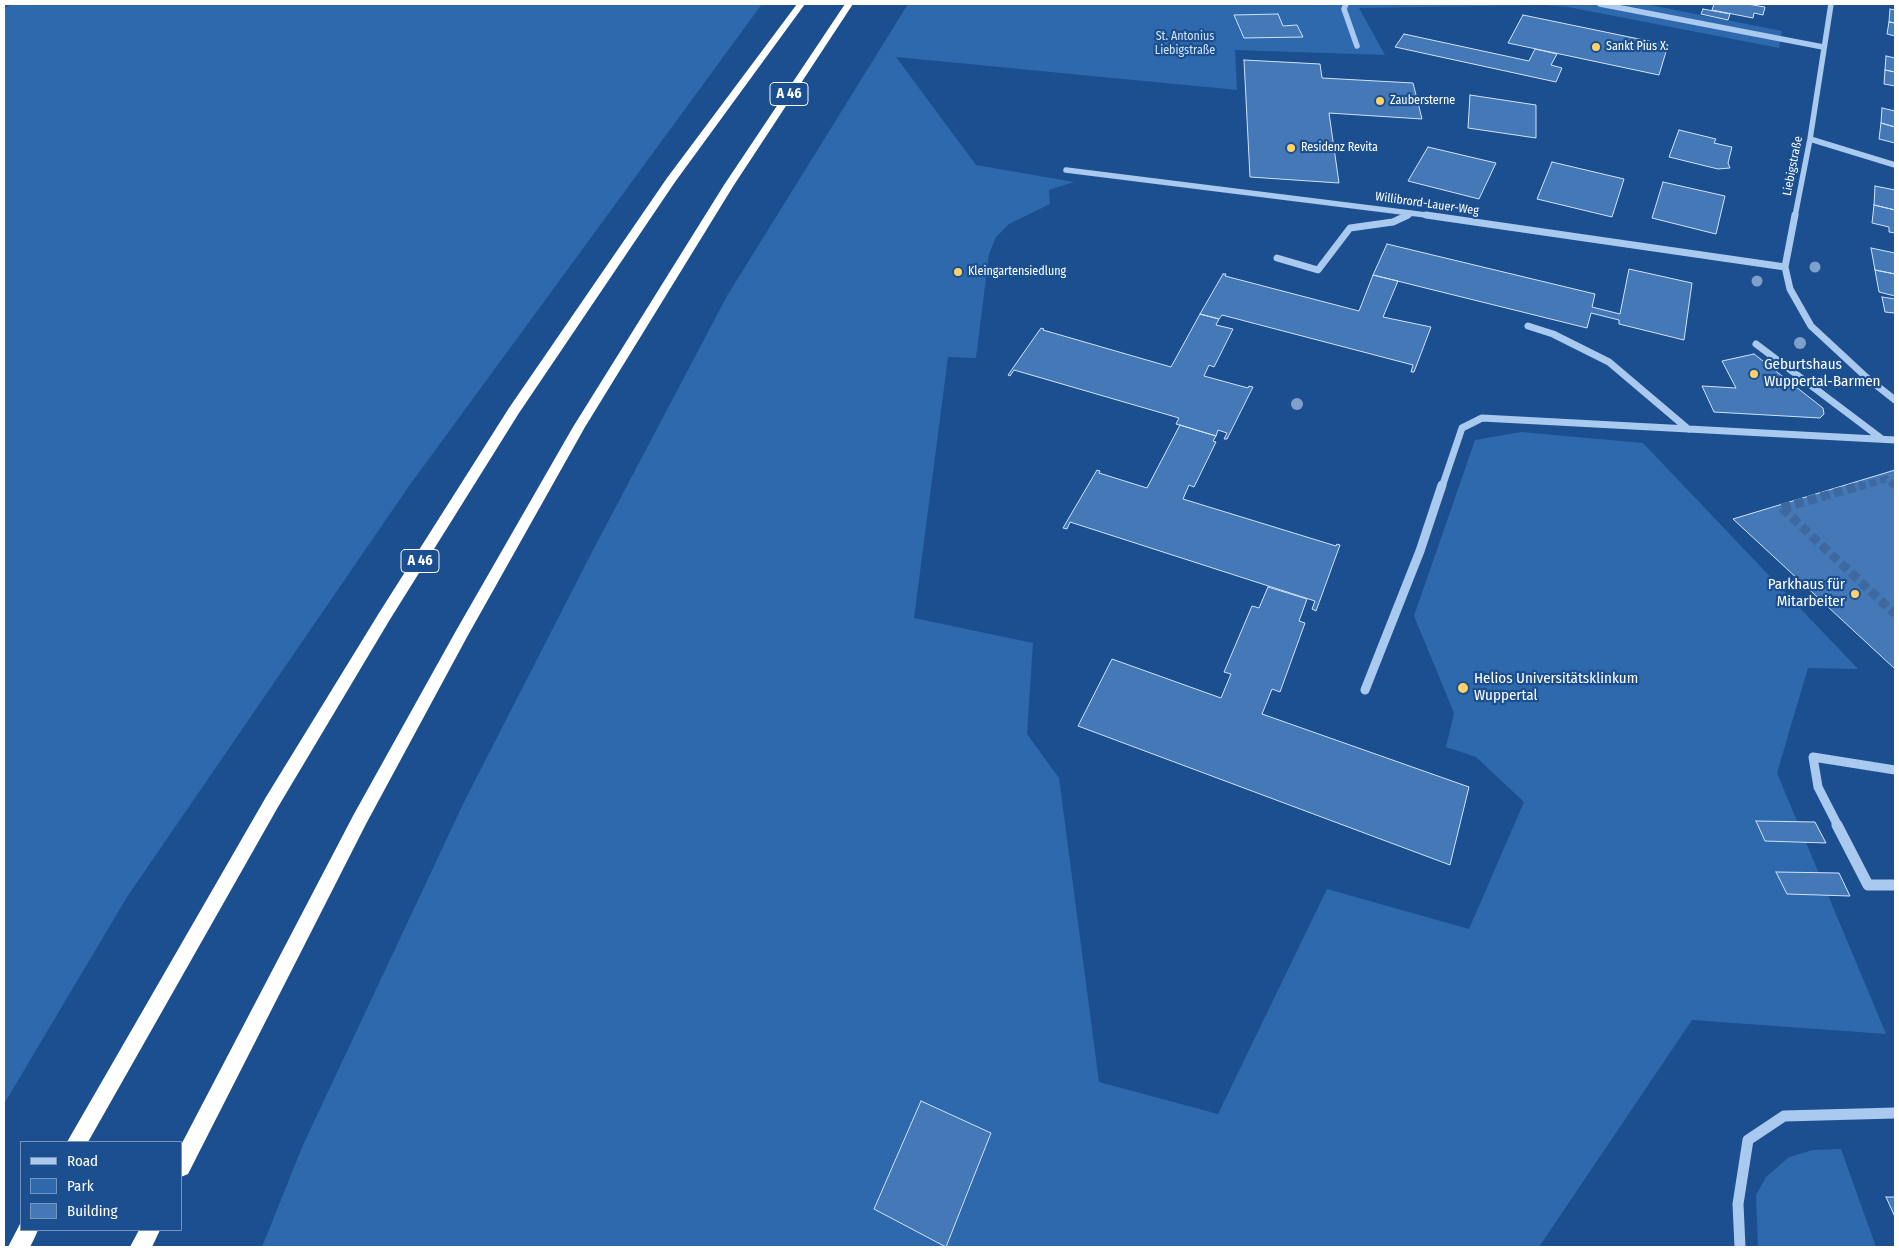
<!DOCTYPE html>
<meta charset="utf-8">
<style>
body{margin:0}
#map{position:relative;width:1899px;height:1251px;overflow:hidden;background:#1b4f8f;font-family:"Fira Sans Condensed",sans-serif}
canvas{display:block}
.frame{position:absolute;inset:0;border:5px solid #fff;pointer-events:none}
.legend{position:absolute;left:20px;top:1141px;width:162px;height:90px;box-sizing:border-box;background:#1b4f8f;border:1px solid #7695bc;margin:0;padding:6px 9px;list-style:none;font-size:15px;color:#fff}
.legend li{display:flex;align-items:center;gap:10px;height:25px}
.legend b{width:25px;border:1px solid #7695bc}
</style>
<div id="map">
<canvas width="1899" height="1251"></canvas>
<div class="frame"></div>
<ul class="legend">
<li><b style="height:6px;background:#a9c9ee"></b>Road</li>
<li><b style="height:14px;background:#2e69ad"></b>Park</li>
<li><b style="height:14px;background:#4478b7"></b>Building</li>
</ul>
</div>
<script>
const c = document.querySelector('canvas').getContext('2d');
c.lineJoin = 'round';
function fillPath(path, color) { c.fillStyle = color; c.fill(path, 'evenodd'); }
const poly = rows => new Path2D(rows.map(r => 'M' + r).join(''));
function strokePath(path, color, width, dash) { c.strokeStyle = color; c.lineWidth = width; c.lineCap = dash ? 'butt' : 'round'; c.setLineDash(dash || []); c.stroke(path); }
function drawText(font, color, halo, rows, align = 'center') {
  c.font = font + ' "Fira Sans Condensed",sans-serif'; c.lineWidth = 4.5; c.setLineDash([]); c.textBaseline = 'middle'; c.strokeStyle = halo; c.fillStyle = color; for (const [text, x, y, turn = 0] of rows) {
    c.save(); c.translate(x, y); c.rotate((+turn || 0) * Math.PI / 180); c.textAlign = isNaN(turn) ? turn : align; if (halo) c.strokeText(text, 0, 0); c.fillText(text, 0, 0); c.restore();
  }
}
const green = poly([
 [12,4,762,4,409,486,127,897,4,1104,4,8],
 [908,4,1645,4,1782,31,1779,48,1568,7,1544,5,1359,8,1385,55,1235,50,1237,90,896,57,976,165,1074,182,1049,190,1050,204,1009,224,996,237,989,254,976,358,948,357,914,618,1033,643,1027,734,1059,778,1099,1082,1218,1114,1327,889,1469,929,1524,802,1476,757,1446,747,1454,713,1414,616,1475,440,1521,432,1643,443,1858,669,1808,668,1777,773,1886,1034,1692,1020,1539,1247,262,1247,303,1145,465,800,592,552,727,296],
 [1841,1149,1876,1247,1758,1247,1756,1195,1766,1177,1789,1157,1813,1150]
]);
const building = poly([
 [1714,4,1747,4,1765,7,1763,15,1754,13,1753,18,1712,10,1714,4],
 [1703,9,1730,14,1728,20,1701,14,1703,9],
 [1890,9,1895,10,1895,23,1889,22,1890,9],
 [1278,14,1283,26,1297,25,1303,37,1244,38,1234,15,1278,14],
 [1523,15,1668,45,1659,75,1508,43,1523,15],
 [1889,22,1895,23,1895,36,1887,34,1889,22],
 [1404,34,1529,61,1535,49,1557,54,1551,65,1562,68,1556,82,1395,47,1404,34],
 [1886,56,1895,58,1895,72,1885,70,1886,56],
 [1244,60,1320,64,1322,78,1413,83,1422,119,1329,113,1339,183,1250,177,1244,60],
 [1885,70,1895,72,1895,86,1884,84,1885,70],
 [1470,95,1536,105,1536,138,1468,128,1470,95],
 [1882,108,1895,111,1895,127,1881,123,1882,108],
 [1881,123,1895,127,1895,143,1879,139,1881,123],
 [1679,130,1716,139,1714,143,1732,147,1728,163,1730,168,1718,169,1669,157,1679,130],
 [1428,147,1496,163,1479,199,1408,181,1428,147],
 [1552,162,1624,179,1612,217,1537,199,1552,162],
 [1663,182,1725,196,1716,234,1652,218,1663,182],
 [1875,186,1895,190,1895,210,1874,205,1875,186],
 [1874,205,1895,210,1895,233,1889,232,1889,227,1872,223,1874,205],
 [1387,244,1595,294,1592,307,1620,314,1629,269,1692,283,1684,340,1619,324,1619,320,1591,313,1587,328,1373,275,1387,244],
 [1871,248,1895,253,1895,274,1875,270,1871,248],
 [1875,270,1895,274,1895,296,1879,292,1875,270],
 [1223,274,1226,274,1225,276,1359,311,1373,275,1398,281,1383,317,1431,327,1414,372,1411,372,1413,365,1222,315,1219,319,1200,314,1223,274],
 [1882,297,1895,299,1895,313,1885,312,1882,297],
 [1200,314,1219,319,1216,325,1233,329,1214,367,1209,365,1204,376,1248,388,1249,386,1253,387,1227,439,1224,439,1227,433,1218,430,1216,436,1176,424,1179,418,1014,370,1010,376,1008,375,1041,328,1044,329,1043,330,1171,367,1200,314],
 [1754,354,1823,408,1824,414,1820,418,1714,412,1702,386,1736,388,1722,361,1754,354],
 [1180,425,1216,436,1213,441,1216,442,1194,487,1189,485,1183,499,1336,546,1337,544,1340,545,1316,611,1312,609,1315,601,1070,522,1067,529,1063,528,1097,470,1100,471,1099,473,1147,488,1180,425],
 [1895,470,1895,669,1733,519,1895,470],
 [1268,587,1307,599,1299,621,1305,623,1280,692,1272,689,1262,714,1469,787,1450,865,1078,726,1112,659,1221,698,1231,674,1224,672,1252,606,1259,608,1268,587],
 [1756,821,1815,822,1826,843,1765,841,1756,821],
 [1776,872,1839,873,1850,896,1787,894,1776,872],
 [921,1101,991,1133,946,1247,874,1209,921,1101],
 [1886,1197,1895,1197,1895,1217,1886,1197]
]);
const minorTunnelFar1 = poly([
 [1859,487,1886,479,1895,486]
]);
const minorTunnel = poly([
 [1782,508,1895,614],
 [1782,508,1863,485]
]);
const minorFar3 = poly([
 [1346,4,1344,9,1357,46],
 [1600,4,1823,47],
 [1810,139,1895,165],
 [1066,170,1434,216],
 [1405,216,1412,213],
 [1795,216,1810,139,1831,4]
]);
const minorFar2 = poly([
 [1426,215,1785,267],
 [1795,215,1785,267,1790,289,1811,326,1866,377,1895,400],
 [1277,258,1318,270,1350,228,1393,222,1408,215],
 [1528,326,1553,334,1609,362,1688,429],
 [1756,344,1882,439],
 [1442,487,1462,428,1482,418,1895,440]
]);
const minorFar1 = poly([
 [1365,690,1420,551,1442,485],
 [1838,826,1818,787,1813,757,1895,770]
]);
const minor = poly([
 [1837,825,1868,885,1895,885],
 [1740,1247,1738,1204,1748,1140,1784,1116,1895,1113]
]);
const highway = poly([
 [797,4,805,4,675,182,519,413,389,621,278,807,88,1142,67,1142,266,797,379,613,509,408,667,178,797,4],
 [845,4,853,4,734,185,585,427,467,637,366,824,188,1174,181,1177,181,1145,354,814,457,629,573,427,724,185,845,4],
 [21,1222,21,1230,38,1230,35,1237,30,1247,8,1247,21,1222],
 [139,1230,160,1230,152,1247,130,1247,139,1230]
]);
const trees = [
 [1815,267,5.5],
 [1757,281,5.5],
 [1800,343,6],
 [1297,404,6]
];
const markers = [
 [1596,47,5,"#ffd166"],
 [1380,101,5,"#ffd166"],
 [1291,148,5,"#ffd166"],
 [958,272,5,"#ffd166"],
 [1754,374,5,"#ffd166"],
 [1855,594,5,"#ffd166"],
 [1463,688,6,"#ffd166"]
];
const farParknames = [
 ["St. Antonius",1185,37],
 ["Liebigstraße",1185,51]
];
const farPoinames = [
 ["Sankt Pius X.",1606,47],
 ["Zaubersterne",1390,101],
 ["Residenz Revita",1301,148],
 ["Kleingartensiedlung",968,272]
];
const farStreetnames = [
 ["Liebigstraße",1793,166,-79],
 ["Willibrord-Lauer-Weg",1427,204,8]
];
const shields = [
 [789,94,38],
 [420,561,38]
];
const shieldNames = [
 ["A 46",789,94],
 ["A 46",420,561]
];
const poiNames = [
 ["Geburtshaus",1764,365],
 ["Wuppertal-Barmen",1764,382],
 ["Parkhaus für",1845,585,"right"],
 ["Mitarbeiter",1845,602,"right"],
 ["Helios Universitätsklinkum",1474,679],
 ["Wuppertal",1474,696]
];
fillPath(green, '#2e69ad');
fillPath(building, '#4478b7');
strokePath(building, '#cfe3fa', 1);
strokePath(minorTunnelFar1, '#3d69a0', 7, [7, 4]);
strokePath(minorTunnel, '#3d69a0', 9, [9, 4.5]);
strokePath(minorFar3, '#a9c9ee', 5.5);
strokePath(minorFar2, '#a9c9ee', 7);
strokePath(minorFar1, '#a9c9ee', 9);
strokePath(minor, '#a9c9ee', 11);
fillPath(highway, '#fff');
c.fillStyle = '#7ea0ca';
for (const [x, y, r] of trees) { c.beginPath(); c.arc(x, y, r, 0, 2 * Math.PI); c.fill(); }
for (const [x, y, r, color] of markers) { const dot = new Path2D(); dot.arc(x, y, r, 0, 2 * Math.PI); c.fillStyle = color; c.fill(dot); strokePath(dot, '#1b4f8f', 2); }
drawText('12px', '#cfe3fa', '#1b4f8f', farParknames);
drawText('12px', '#fff', '#1b4f8f', farPoinames, 'left');
drawText('12px', '#fff', '#1b4f8f', farStreetnames);
for (const [x, y, w] of shields) { const box = new Path2D(); box.roundRect(x - w / 2, y - 11.5, w, 23, 4); c.fillStyle = '#1b4f8f'; c.fill(box); strokePath(box, '#fff', 1); }
drawText('bold 14px', '#fff', null, shieldNames);
drawText('15px', '#fff', '#1b4f8f', poiNames, 'left');
</script>
